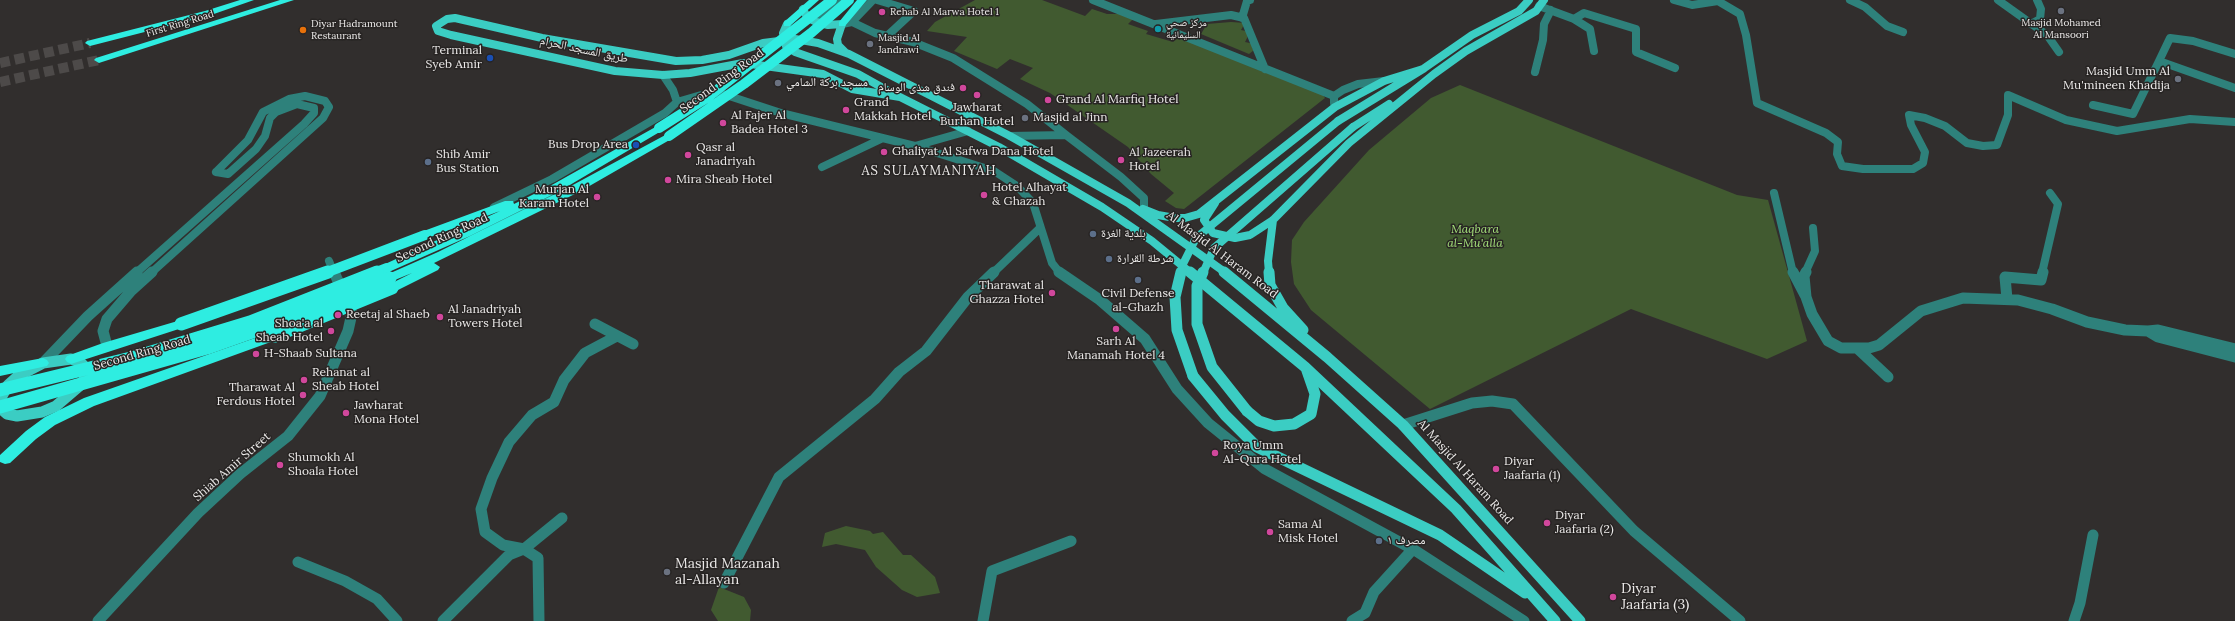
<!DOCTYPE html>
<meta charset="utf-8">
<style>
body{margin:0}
canvas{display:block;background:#312e2d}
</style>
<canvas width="2235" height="621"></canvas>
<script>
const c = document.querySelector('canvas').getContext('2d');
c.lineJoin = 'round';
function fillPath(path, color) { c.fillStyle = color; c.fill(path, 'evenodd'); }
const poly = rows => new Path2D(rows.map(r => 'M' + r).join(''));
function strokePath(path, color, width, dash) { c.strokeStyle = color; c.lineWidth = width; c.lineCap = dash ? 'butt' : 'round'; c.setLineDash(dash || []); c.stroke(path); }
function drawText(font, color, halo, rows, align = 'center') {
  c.font = font + ' Lora,"Noto Naskh Arabic",serif'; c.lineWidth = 3; c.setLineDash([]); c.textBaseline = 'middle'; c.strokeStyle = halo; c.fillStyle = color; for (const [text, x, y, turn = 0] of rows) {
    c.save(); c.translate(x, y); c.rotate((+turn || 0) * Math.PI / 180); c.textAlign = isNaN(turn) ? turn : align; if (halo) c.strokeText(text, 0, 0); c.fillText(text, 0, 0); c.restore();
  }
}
const green = poly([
 [975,0,1042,0,1085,16,1092,9,1107,14,1124,14,1134,18,1128,24,1148,31,1146,34,1173,42,1181,36,1321,92,1325,98,1184,209,1176,208,1165,201,1174,193,1151,174,1128,147,1050,93,1020,79,1033,68,1010,59,997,69,954,51,967,37,927,31,935,22],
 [1231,22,1245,23,1241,30,1250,32,1245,42,1254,44,1252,48,1254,50,1249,54,1201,34,1207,24],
 [1460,85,1737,195,1768,200,1807,341,1767,359,1631,309,1430,409,1311,310,1294,284,1291,262,1292,240,1304,222,1369,150,1431,98],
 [846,526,870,531,873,534,883,532,903,555,911,555,935,577,940,593,917,597,902,590,876,567,865,550,836,544,822,547,825,533],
 [719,587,744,597,751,610,750,621,718,621,711,610]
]);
const highwayTunnel = poly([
 [0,63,90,43],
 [0,82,99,60]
]);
const minorFar1 = poly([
 [877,0,914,11,887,36],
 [1093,0,1334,96],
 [1674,0,1692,5,1718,1,1740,14,1746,35,1757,103,1826,133,1838,142,1837,154,1842,166,1863,169,1913,169,1923,163,1925,152,1911,125,1909,115,1925,118,1945,126,1967,143,1983,146,1997,145,2008,115,2008,95,2066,120,2117,131,2190,119,2235,122],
 [1850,0,1865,7,1887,26,1903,32],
 [1998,0,2047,35,2059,52],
 [1539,6,1574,19,1584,13,1636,29,1636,52,1675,68],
 [1242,18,1247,1,1250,0],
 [1574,19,1590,29,1594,51],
 [817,22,840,0],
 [852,22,873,0],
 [842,24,852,22,875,33,913,42,953,58,1027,104,1066,135],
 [1156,24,1231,15,1244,18,1265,69],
 [2031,24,2040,19,2041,9,2037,0],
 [2235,54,2193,41,2170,38,2159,61,2235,88],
 [1535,72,1543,40,1544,24,1551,10],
 [677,102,708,93,720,93,781,113,915,146,994,171,1017,186,1033,203,1052,263,1060,273],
 [1334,103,1334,96,1343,90,1358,84,1384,81],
 [2093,105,2133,114,2159,61],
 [1010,136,1066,135,1121,177,1144,198,1144,210],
 [915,146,968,131],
 [822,167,881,139],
 [1774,193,1793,273],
 [494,207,552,179,665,113,677,102,673,90,663,75],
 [329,261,334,273],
 [136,273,304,124,314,113,314,108,297,104,276,112,270,118,265,136,256,149,228,174,216,172],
 [151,273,323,118,329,107,325,101,305,96,289,99,263,112,248,140,216,172],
 [993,273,1040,228],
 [1805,273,1815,251,1813,228],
 [2042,273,2058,204,2050,193]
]);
const minor = poly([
 [1059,272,1100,300,1145,339,1177,389,1208,423,1265,469,1416,551,1524,621],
 [1793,272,1805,295],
 [1806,272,1804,276,1806,297,1812,314,1828,341,1841,348,1869,348,1879,345,1921,311,1963,298,2018,300,2052,309,2087,322,2125,330,2148,331],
 [2007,299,2005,277,2041,280,2043,272],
 [595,324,633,344],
 [107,346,103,331,107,319,131,291,152,272],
 [1857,348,1888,377],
 [2235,349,2158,330,2148,331,2158,337,2235,357],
 [43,363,88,316,137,272],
 [1403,425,1472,403,1492,401,1513,404,1634,531,1740,621],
 [298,562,345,581,377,599,397,621],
 [724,583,779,477,875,399,899,372,926,351,968,297,994,272],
 [98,621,198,513,240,474,288,436,320,396,348,331,352,313,334,272],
 [443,621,509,555,524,549,562,518],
 [539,621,538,558,524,549,503,545,485,532,481,509,492,478,509,442,532,415,554,402,564,380,585,353,617,336],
 [983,621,992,571,1071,541],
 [1352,621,1365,613,1374,592,1413,549],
 [2074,621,2080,603,2093,535]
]);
const majorFar1 = poly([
 [803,9,807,17,816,22,828,25,842,24,837,39,838,45,845,52],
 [787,24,783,33,786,46,795,52,858,74,892,93],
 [1338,121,1423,69,1472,35,1519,11,1529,0],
 [1353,127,1389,104],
 [1215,203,1204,220,1213,233,1235,238,1250,235,1273,220,1349,143,1434,74,1466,51,1536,11,1544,0],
 [1143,209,1158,215,1175,218,1185,218,1199,214,1335,107,1384,81,1423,69],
 [1191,273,1152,241,1102,207,999,147,900,97,852,89,823,74,743,63,690,73,663,75,615,71,451,35,438,31,436,26,447,19,455,18,542,38,676,61,702,60,729,55,763,43,795,39,818,43,849,54,1010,136,1128,203,1226,273],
 [1269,273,1268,261,1273,220]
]);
const major = poly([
 [1190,272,1305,367,1456,509,1555,621],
 [1224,272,1327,357,1403,425,1580,621],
 [1269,272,1270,285,1283,308,1303,330],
 [1193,376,1225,415,1257,447,1440,535,1525,593],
 [0,400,8,385,18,376,43,363,71,359,80,362,85,367,84,382,56,406,42,412,17,416,7,414,1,409,0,404],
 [1247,411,1259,421,1274,426,1294,424,1311,414,1315,394,1306,368]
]);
const highway = poly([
 [240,0,254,0,211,15,90,46,85,43,87,41,205,11,240,0],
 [280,0,294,0,102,62,99,63,94,60,96,58,280,0],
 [809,0,819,0,790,26,784,26,784,22,809,0],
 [857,0,867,0,845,26,839,26,839,22,857,0],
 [659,125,663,126,664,128,663,130,558,192,470,236,391,271,387,272,381,268,383,265,500,211,425,239,421,238,419,235,421,232,505,201,513,201,514,204,550,186,659,125],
 [669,133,673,134,674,136,673,138,579,192,434,263,440,267,438,270,396,291,392,292,386,288,388,285,412,273,390,282,386,281,384,278,386,275,438,252,571,186,669,133],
 [181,320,187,324,185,327,71,364,67,362,65,359,67,356,103,343,181,320],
 [275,331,279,333,281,336,279,339,94,406,55,425,36,439,10,463,5,464,0,462,0,455,26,431,45,417,84,398,275,331],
 [43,358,47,360,49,363,47,366,0,376,0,366,43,358]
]);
const majorBridgeFar1 = poly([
 [1181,273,1183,264,1196,238,1338,121],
 [1203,273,1214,248,1353,127]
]);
const majorBridge = poly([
 [1181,272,1175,297,1177,330,1193,376],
 [1203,272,1197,286,1197,324,1212,367,1247,411]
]);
const highwayBridgeFar1 = poly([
 [659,128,708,97,832,0],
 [669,136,744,84,811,33,849,0],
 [325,273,425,235],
 [374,273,387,268]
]);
const highwayBridge = poly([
 [181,324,328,272],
 [275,336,392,288],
 [0,390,135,357,250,322,377,272],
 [0,407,207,348,300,315,390,278]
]);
const markers = [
 [2061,11,4,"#6b7280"],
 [882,12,4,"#d1479c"],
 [1158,29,4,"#0f9aa8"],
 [303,30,4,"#e8710a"],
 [870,44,4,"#6b7280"],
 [490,58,4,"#1a4fb4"],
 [2178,79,4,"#6b7280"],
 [778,83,4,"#6b7280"],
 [963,88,4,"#d1479c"],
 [977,95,4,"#d1479c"],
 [1048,100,4,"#d1479c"],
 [846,110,4,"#d1479c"],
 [1025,118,4,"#6b7280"],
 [723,123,4,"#d1479c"],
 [636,145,4,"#1a4fb4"],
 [884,152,4,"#d1479c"],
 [688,155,4,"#d1479c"],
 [1121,160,4,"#d1479c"],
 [428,162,4,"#5c6f8a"],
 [668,180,4,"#d1479c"],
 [984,195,4,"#d1479c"],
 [597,197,4,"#d1479c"],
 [1093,234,4,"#5c6f8a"],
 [1109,259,4,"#5c6f8a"],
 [1138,280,4,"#5c6f8a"],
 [1052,293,4,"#d1479c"],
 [338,315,4,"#d1479c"],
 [440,317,4,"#d1479c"],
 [1116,329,4,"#d1479c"],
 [331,331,4,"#d1479c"],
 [256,354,4,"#d1479c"],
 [304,380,4,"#d1479c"],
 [303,395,4,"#d1479c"],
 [346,413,4,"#d1479c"],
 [1215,453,4,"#d1479c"],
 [280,465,4,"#d1479c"],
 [1496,469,4,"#d1479c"],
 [1547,523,4,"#d1479c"],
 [1270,532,4,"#d1479c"],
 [1379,541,4,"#5c6f8a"],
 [667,572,4,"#6b7280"],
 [1613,597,4,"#d1479c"]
];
const farPoinames = [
 ["Rehab Al Marwa Hotel 1",890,12],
 ["مركز صحي",1166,23],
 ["السليمانية",1166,35],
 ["Masjid Mohamed",2061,23,"center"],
 ["Al Mansoori",2061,35,"center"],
 ["Diyar Hadramount",311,24],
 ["Restaurant",311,36],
 ["Masjid Al",878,38],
 ["Jandrawi",878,50]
];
const farStreetnames = [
 ["First Ring Road",180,24,-17]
];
const streetNames = [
 ["طريق المسجد الحرام",584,50,12],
 ["Second Ring Road",722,81,-36],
 ["Second Ring Road",442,238,-25],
 ["Al Masjid Al Haram Road",1222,255,37],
 ["Second Ring Road",142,353,-16],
 ["Shiab Amir Street",232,467,-41],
 ["Al Masjid Al Haram Road",1465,472,48]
];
const poiNames = [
 ["Terminal",482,51,"right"],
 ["Syeb Amir",482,65,"right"],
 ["Masjid Umm Al",2170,72,"right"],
 ["Mu'mineen Khadija",2170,86,"right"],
 ["مسجد بركة الشامي",786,83],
 ["فندق شذى الوسام",955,88,"right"],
 ["Grand Al Marfiq Hotel",1056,100],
 ["Grand",854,103],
 ["Makkah Hotel",854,117],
 ["Jawharat",977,108,"center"],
 ["Burhan Hotel",977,122,"center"],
 ["Al Fajer Al",731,116],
 ["Badea Hotel 3",731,130],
 ["Masjid al Jinn",1033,118],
 ["Bus Drop Area",628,145,"right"],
 ["Qasr al",696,148],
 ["Janadriyah",696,162],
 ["Ghaliyat Al Safwa Dana Hotel",892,152],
 ["Al Jazeerah",1129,153],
 ["Hotel",1129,167],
 ["Shib Amir",436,155],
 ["Bus Station",436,169],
 ["Mira Sheab Hotel",676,180],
 ["Hotel Alhayat",992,188],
 ["& Ghazah",992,202],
 ["Murjan Al",589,190,"right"],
 ["Karam Hotel",589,204,"right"],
 ["بلدية الغزة",1101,234],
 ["شرطة القرارة",1117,259],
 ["Tharawat al",1044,286,"right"],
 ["Ghazza Hotel",1044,300,"right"],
 ["Civil Defense",1138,294,"center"],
 ["al-Ghazh",1138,308,"center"],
 ["Al Janadriyah",448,310],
 ["Towers Hotel",448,324],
 ["Reetaj al Shaeb",346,315],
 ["Shoa'a al",323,324,"right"],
 ["Sheab Hotel",323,338,"right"],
 ["Sarh Al",1116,342,"center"],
 ["Manamah Hotel 4",1116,356,"center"],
 ["H-Shaab Sultana",264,354],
 ["Rehanat al",312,373],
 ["Sheab Hotel",312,387],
 ["Tharawat Al",295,388,"right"],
 ["Ferdous Hotel",295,402,"right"],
 ["Jawharat",354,406],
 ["Mona Hotel",354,420],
 ["Roya Umm",1223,446],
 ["Al-Qura Hotel",1223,460],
 ["Shumokh Al",288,458],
 ["Shoala Hotel",288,472],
 ["Diyar",1504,462],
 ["Jaafaria (1)",1504,476],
 ["Diyar",1555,516],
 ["Jaafaria (2)",1555,530],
 ["Sama Al",1278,525],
 ["Misk Hotel",1278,539],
 ["مصرف ١",1387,541]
];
const parkNames = [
 ["Maqbara",1475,230],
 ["al-Mu'alla",1475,244]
];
const neighbourhoodNames = [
 ["AS SULAYMANIYAH",929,171]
];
const nearPoinames = [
 ["Masjid Mazanah",675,564],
 ["al-Allayan",675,580],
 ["Diyar",1621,589],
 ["Jaafaria (3)",1621,605]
];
fillPath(green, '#415a30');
strokePath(highwayTunnel, '#4d4a49', 10, [10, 5]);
strokePath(minorFar1, '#2e817b', 8);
strokePath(minor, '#2e817b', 11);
strokePath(majorFar1, '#3bcdc3', 8);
strokePath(major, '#3bcdc3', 11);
fillPath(highway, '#2eede1');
strokePath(majorBridgeFar1, '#3bcdc3', 8);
strokePath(majorBridge, '#3bcdc3', 11);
strokePath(highwayBridgeFar1, '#2eede1', 10);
strokePath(highwayBridge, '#2eede1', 13);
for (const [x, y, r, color] of markers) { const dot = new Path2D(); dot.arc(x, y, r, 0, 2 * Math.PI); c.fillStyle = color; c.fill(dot); strokePath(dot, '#272423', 1.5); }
drawText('10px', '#ebe9e8', '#272423', farPoinames, 'left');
drawText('10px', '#ebe9e8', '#272423', farStreetnames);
drawText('12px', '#ebe9e8', '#272423', streetNames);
drawText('12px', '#ebe9e8', '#272423', poiNames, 'left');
drawText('italic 12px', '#a4e07a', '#272423', parkNames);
c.letterSpacing = '1px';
drawText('13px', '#ebe9e8', '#272423', neighbourhoodNames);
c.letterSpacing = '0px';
drawText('14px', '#ebe9e8', '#272423', nearPoinames, 'left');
</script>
